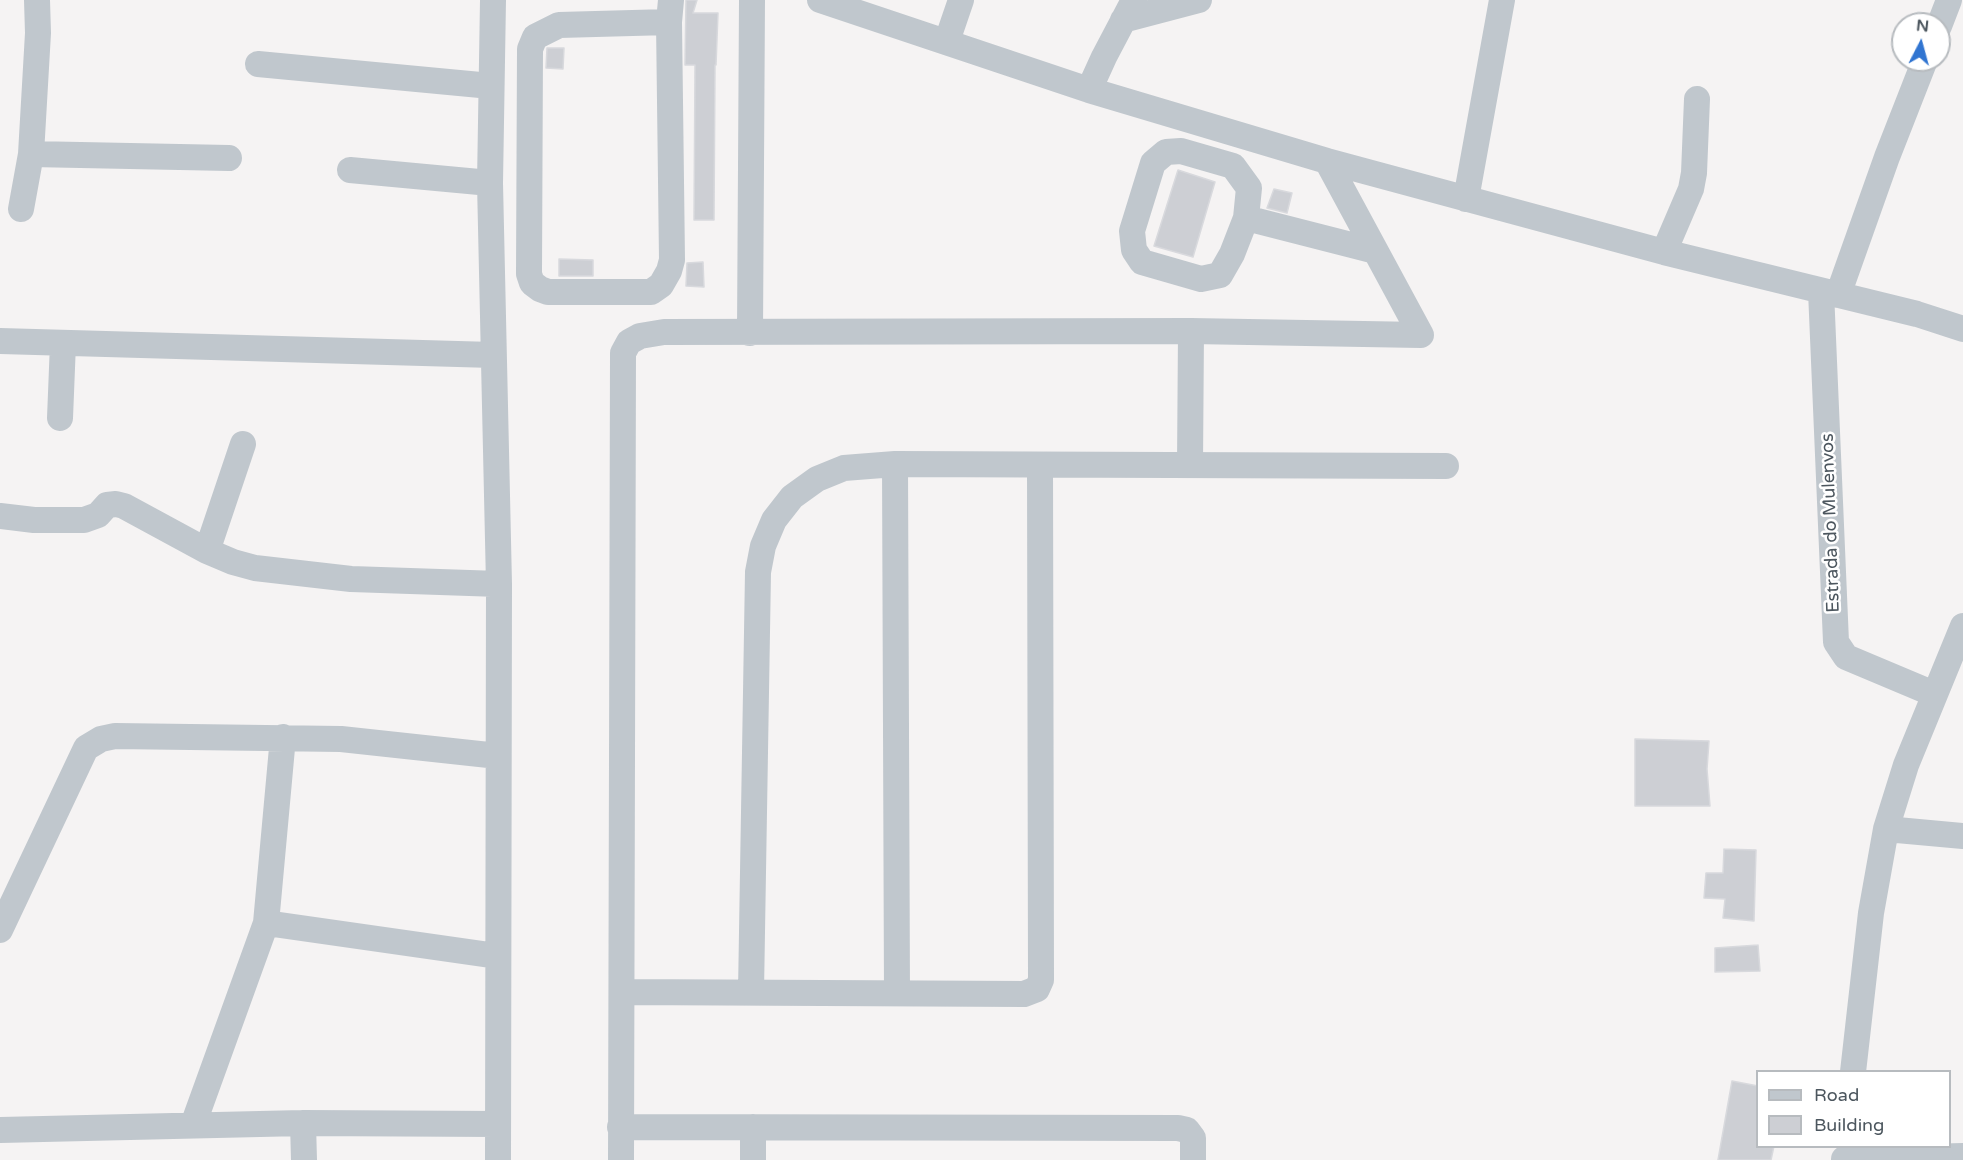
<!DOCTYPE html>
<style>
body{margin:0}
#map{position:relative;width:1963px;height:1160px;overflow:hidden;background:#f5f3f3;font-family:"Varela Round",sans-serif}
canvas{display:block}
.legend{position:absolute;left:1756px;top:1070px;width:195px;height:78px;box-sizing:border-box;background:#fff;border:2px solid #b7bbbf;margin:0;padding:8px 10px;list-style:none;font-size:18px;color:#4c565e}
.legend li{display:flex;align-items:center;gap:12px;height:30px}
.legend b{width:30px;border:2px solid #b7bbbf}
.north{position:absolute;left:1891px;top:12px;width:60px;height:60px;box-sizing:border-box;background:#fff;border:2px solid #b7bbbf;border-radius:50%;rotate:6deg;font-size:16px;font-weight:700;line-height:24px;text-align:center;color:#4c565e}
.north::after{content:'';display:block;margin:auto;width:21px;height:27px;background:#3175d1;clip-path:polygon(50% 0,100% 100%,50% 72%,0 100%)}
</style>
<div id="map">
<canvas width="1963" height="1160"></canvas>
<ul class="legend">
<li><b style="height:8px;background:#c0c7cd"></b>Road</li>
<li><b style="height:16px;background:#cdcfd4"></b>Building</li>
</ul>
<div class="north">N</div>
</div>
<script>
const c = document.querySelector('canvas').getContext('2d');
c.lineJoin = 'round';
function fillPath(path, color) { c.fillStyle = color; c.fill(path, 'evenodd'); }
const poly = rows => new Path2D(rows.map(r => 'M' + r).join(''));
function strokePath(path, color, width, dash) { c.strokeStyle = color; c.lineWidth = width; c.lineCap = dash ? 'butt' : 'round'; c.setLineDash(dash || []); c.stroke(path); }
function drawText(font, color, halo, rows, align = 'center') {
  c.font = font + ' "Varela Round",sans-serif'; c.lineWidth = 5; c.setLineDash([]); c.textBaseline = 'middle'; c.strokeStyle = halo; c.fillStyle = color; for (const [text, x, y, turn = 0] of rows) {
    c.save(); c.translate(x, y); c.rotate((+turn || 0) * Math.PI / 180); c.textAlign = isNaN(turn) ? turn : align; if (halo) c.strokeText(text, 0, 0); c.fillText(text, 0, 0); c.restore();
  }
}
const building = poly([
 [686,0,697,0,693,13,718,13,716,65,715,65,714,220,694,220,695,65,685,65,686,0],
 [547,48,564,48,563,69,546,68,547,48],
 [1178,170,1215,182,1193,257,1154,246,1178,170],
 [1274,189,1292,193,1287,213,1267,208,1274,189],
 [559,259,593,260,593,276,559,276,559,259],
 [703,262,704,287,686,286,687,263,703,262],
 [1635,739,1709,741,1707,769,1710,806,1635,806,1635,739],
 [1724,849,1756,850,1754,921,1723,918,1725,899,1704,898,1706,873,1723,873,1724,849],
 [1758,945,1760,971,1715,972,1715,948,1758,945],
 [1732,1081,1758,1086,1758,1146,1774,1146,1771,1160,1718,1160,1732,1081]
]);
const minor = poly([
 [493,0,490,183,499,584,498,1160],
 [820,0,1089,90,1327,161,1664,252,1917,314,1963,329],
 [1123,20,1199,0],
 [669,22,559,25,535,37,530,49,529,274,532,283,540,289,548,292,651,292,661,285,669,271,672,260,669,22,671,0],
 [1939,26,1949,0],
 [947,41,961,0],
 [258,64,491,86],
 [1089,90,1104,57,1134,0],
 [1181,151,1233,166,1249,188,1246,218,1232,254,1220,275,1201,279,1142,262,1134,250,1132,231,1153,163,1166,152,1181,151],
 [31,154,229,158],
 [350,170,490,183],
 [1466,199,1502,0],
 [21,209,31,154,38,33,37,0],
 [1246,218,1375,251],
 [1664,252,1691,189,1694,173,1697,99],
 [1821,291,1836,642,1846,657,1934,694],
 [1838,295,1887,157,1925,60],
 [750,333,752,0],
 [0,341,493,355],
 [60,418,63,343],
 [895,464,897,993],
 [1190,465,1191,331],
 [0,516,34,520,84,520,98,515,107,505,116,504,124,506,207,551,233,562,255,568,351,579,499,584],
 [207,551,243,444],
 [1886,829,1963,836],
 [266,923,497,956],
 [0,930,86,748,101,739,115,736,341,739,498,756],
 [622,992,1024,994,1037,989,1041,980,1040,465],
 [751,992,758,572,763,546,774,520,792,497,817,479,844,468,895,464,1446,466],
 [1853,1072,1871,913,1886,829,1906,765,1963,626],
 [303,1123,304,1160],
 [193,1125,266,923,283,737],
 [620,1127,1178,1128,1187,1130,1193,1138,1193,1160],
 [0,1130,303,1123,497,1124],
 [1844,1159,1963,1156],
 [621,1160,623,353,629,342,640,336,664,332,1191,331,1421,335,1327,161],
 [753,1160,753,1127]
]);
const streetNames = [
 ["Estrada do Mulenvos",1831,523,-92]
];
fillPath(building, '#cdcfd4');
strokePath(building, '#d8d9dd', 1.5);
strokePath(minor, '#c0c7cd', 26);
drawText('18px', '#4c565e', '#fff', streetNames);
</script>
